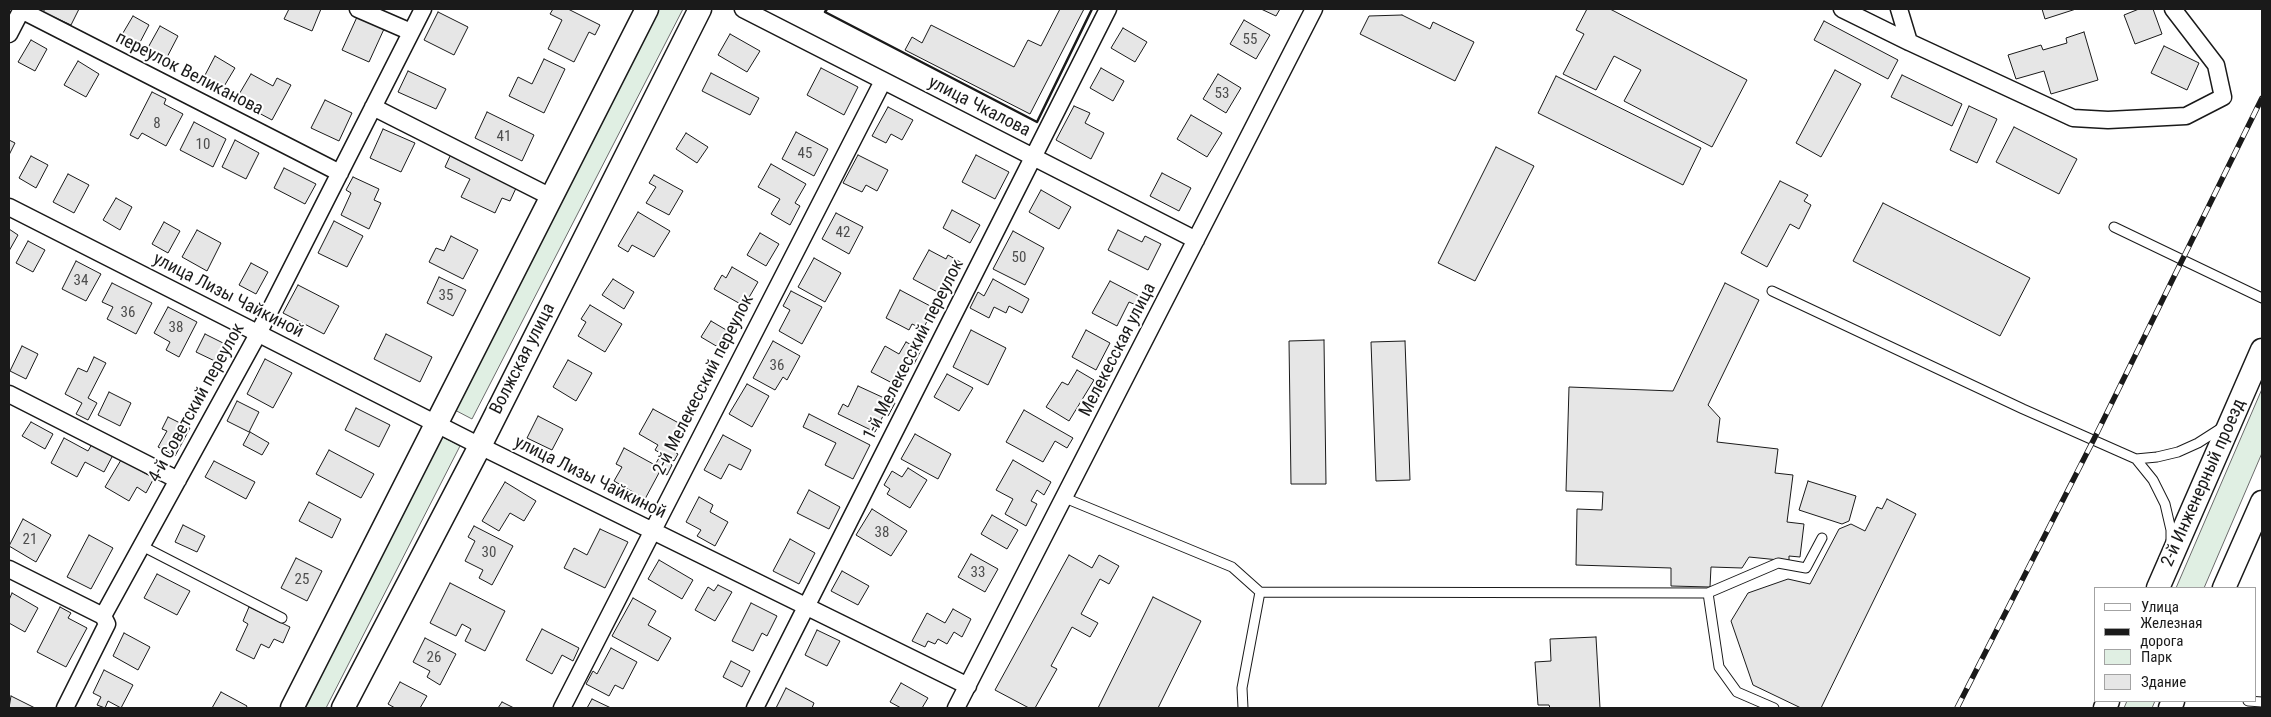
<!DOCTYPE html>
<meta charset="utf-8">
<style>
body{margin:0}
#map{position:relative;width:2271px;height:717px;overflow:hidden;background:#fff;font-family:"Roboto Condensed",sans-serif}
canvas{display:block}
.frame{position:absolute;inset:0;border:10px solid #1a1a1a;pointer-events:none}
.legend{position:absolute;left:2094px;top:587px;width:162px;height:115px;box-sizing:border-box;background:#fff;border:1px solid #a3a3a3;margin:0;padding:6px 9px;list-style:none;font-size:15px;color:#1a1a1a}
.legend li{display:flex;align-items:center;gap:10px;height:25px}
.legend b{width:25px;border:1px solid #a3a3a3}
</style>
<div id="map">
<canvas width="2271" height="717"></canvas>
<div class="frame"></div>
<ul class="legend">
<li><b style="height:6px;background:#fff"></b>Улица</li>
<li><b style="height:6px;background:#1a1a1a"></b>Железная дорога</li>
<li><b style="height:14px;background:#e0efe3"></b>Парк</li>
<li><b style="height:14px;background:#e6e6e6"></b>Здание</li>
</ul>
</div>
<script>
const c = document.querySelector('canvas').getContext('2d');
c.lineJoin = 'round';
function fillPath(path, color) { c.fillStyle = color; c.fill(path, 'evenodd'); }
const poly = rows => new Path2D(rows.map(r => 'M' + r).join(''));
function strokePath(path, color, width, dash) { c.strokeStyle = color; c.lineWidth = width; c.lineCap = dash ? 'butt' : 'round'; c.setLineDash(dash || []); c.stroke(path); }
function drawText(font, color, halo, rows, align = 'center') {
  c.font = font + ' "Roboto Condensed",sans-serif'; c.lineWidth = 4; c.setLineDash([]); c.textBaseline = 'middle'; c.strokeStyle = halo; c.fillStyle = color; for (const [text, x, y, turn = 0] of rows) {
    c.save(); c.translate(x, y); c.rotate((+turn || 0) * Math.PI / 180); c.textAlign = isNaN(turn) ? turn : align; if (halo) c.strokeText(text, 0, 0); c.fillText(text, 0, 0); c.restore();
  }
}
const green = poly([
 [657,9,683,9,472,419,451,408,657,9],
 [2262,389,2262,453,2204,588,2176,588,2262,389],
 [439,435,460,446,326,708,301,708,439,435],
 [2127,701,2155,701,2152,708,2124,708,2127,701]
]);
const building = poly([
 [45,9,79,9,71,25,43,12,45,9],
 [289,9,321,9,312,31,284,19,289,9],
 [553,9,568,9,600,25,595,35,589,32,574,62,548,49,562,20,550,14,553,9],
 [1060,9,1084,9,1030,114,905,50,912,37,922,43,931,25,1014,67,1028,40,1041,46,1060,9],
 [1261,9,1280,9,1276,16,1261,9],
 [1587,9,1610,9,1747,80,1712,147,1624,101,1641,70,1614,56,1596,90,1563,74,1584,34,1576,30,1587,9],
 [2042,9,2076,9,2045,19,2042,9],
 [2139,9,2153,9,2162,34,2135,44,2124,15,2139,9],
 [438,12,468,27,454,55,424,40,438,12],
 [1402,15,1430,29,1433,22,1474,42,1455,81,1360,34,1369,16,1402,15],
 [133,16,149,25,137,48,120,38,133,16],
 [357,17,384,29,369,62,342,50,357,17],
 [1244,20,1270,35,1256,59,1230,44,1244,20],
 [1824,21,1898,60,1888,79,1814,40,1824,21],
 [160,26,178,36,164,63,145,53,160,26],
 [1123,28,1147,42,1135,62,1111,48,1123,28],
 [2084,32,2098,80,2051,94,2044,71,2016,79,2008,55,2041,45,2043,50,2067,43,2066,38,2084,32],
 [730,34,760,51,747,72,718,55,730,34],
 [31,40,47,49,35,71,18,62,31,40],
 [2164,46,2199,63,2187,90,2151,73,2164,46],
 [215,56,235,68,223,88,204,77,215,56],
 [544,59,565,69,544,113,509,96,518,77,532,84,544,59],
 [78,61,99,74,86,97,64,85,78,61],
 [821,68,858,87,844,115,807,95,821,68],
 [1101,68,1124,81,1113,101,1090,88,1101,68],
 [1835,70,1861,84,1821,157,1796,143,1835,70],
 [408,71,446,89,436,109,398,92,408,71],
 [711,73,759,98,750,115,702,91,711,73],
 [251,74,273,86,277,78,291,85,272,120,257,112,260,107,238,96,251,74],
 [1218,74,1241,88,1226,113,1203,99,1218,74],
 [1902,75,1962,104,1952,126,1891,97,1902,75],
 [1556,76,1701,148,1683,185,1538,113,1556,76],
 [152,92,166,99,164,104,183,114,166,146,142,133,138,139,130,135,152,92],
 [325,100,352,113,339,141,311,128,325,100],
 [1074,106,1090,113,1085,123,1104,133,1091,159,1056,140,1074,106],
 [1969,106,1997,119,1977,163,1950,150,1969,106],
 [888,107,913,120,902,140,891,134,886,143,872,136,888,107],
 [487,112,534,135,522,161,475,138,487,112],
 [1191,115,1222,133,1207,157,1177,139,1191,115],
 [194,122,226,139,213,167,180,150,194,122],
 [2014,127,2077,159,2059,194,1996,162,2014,127],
 [383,129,415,143,401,172,370,158,383,129],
 [796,132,828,149,814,176,782,159,796,132],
 [686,133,708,147,697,163,676,149,686,133],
 [9,140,15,143,9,155,9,140],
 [235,140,259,153,246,179,222,167,235,140],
 [1496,147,1534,166,1475,281,1438,263,1496,147],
 [451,154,517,186,510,201,502,198,495,213,461,197,470,179,445,167,451,154],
 [858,155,888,170,877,191,866,185,862,192,843,183,858,155],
 [976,155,1009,172,995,199,962,182,976,155],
 [31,156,48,165,36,188,19,178,31,156],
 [771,164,806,184,795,203,800,206,790,225,771,214,780,199,758,187,771,164],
 [284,168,316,184,305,204,274,188,284,168],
 [1162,173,1191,188,1179,211,1150,196,1162,173],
 [68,174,89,185,74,213,53,202,68,174],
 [654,175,683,191,669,215,646,203,656,187,649,183,654,175],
 [353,177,379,189,374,200,381,203,369,229,341,215,351,193,346,190,353,177],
 [1780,181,1808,195,1804,201,1811,205,1799,229,1790,224,1767,267,1741,253,1780,181],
 [1041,190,1071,207,1059,229,1029,212,1041,190],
 [116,198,132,207,120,230,103,220,116,198],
 [1883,203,2030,278,2000,336,1853,261,1883,203],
 [952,210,980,225,970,243,943,228,952,210],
 [638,212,670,231,654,257,632,245,628,252,618,246,638,212],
 [836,213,863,227,849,254,822,239,836,213],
 [334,221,363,236,347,267,318,253,334,221],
 [164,222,180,231,168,253,152,244,164,222],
 [9,229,18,235,9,251,9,229],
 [197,230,221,243,207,271,182,257,197,230],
 [1118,230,1142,242,1145,236,1161,244,1148,270,1108,250,1118,230],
 [1013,231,1044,248,1025,285,993,269,1013,231],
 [760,233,779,244,766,266,747,255,760,233],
 [451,236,478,250,463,279,429,262,436,248,444,251,451,236],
 [28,241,45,250,33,272,16,263,28,241],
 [929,250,946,259,948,255,962,263,945,296,913,279,929,250],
 [814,258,841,273,825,302,798,287,814,258],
 [76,261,101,274,86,301,62,289,76,261],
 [251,263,268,272,256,294,239,285,251,263],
 [732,267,758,282,744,306,714,289,722,275,726,278,732,267],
 [439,277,466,290,453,316,427,303,439,277],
 [613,279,634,292,624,309,602,295,613,279],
 [993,279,1029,299,1022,313,1009,306,1006,313,994,307,989,318,970,308,978,292,984,296,993,279],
 [1110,281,1141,297,1136,305,1129,302,1117,326,1092,313,1110,281],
 [112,283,152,303,136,334,107,319,113,307,102,302,112,283],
 [1725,283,1759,300,1708,405,1720,418,1717,442,1778,449,1775,473,1793,475,1787,522,1804,524,1800,557,1789,556,1789,561,1749,557,1742,568,1711,567,1710,587,1671,586,1671,568,1576,565,1577,509,1602,510,1603,492,1566,491,1569,387,1673,391,1725,283],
 [298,285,339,306,324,334,283,313,298,285],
 [900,290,934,308,923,329,912,324,909,330,886,318,900,290],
 [791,291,822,307,802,344,779,331,790,310,783,306,791,291],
 [590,305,622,324,605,352,578,336,586,322,581,319,590,305],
 [168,307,197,322,179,357,166,350,170,342,154,333,168,307],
 [711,321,733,334,723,350,701,337,711,321],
 [971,330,1006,348,988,385,953,367,971,330],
 [1086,330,1110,343,1096,370,1072,357,1086,330],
 [205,334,227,345,219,363,196,352,205,334],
 [386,334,432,357,420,382,374,359,386,334],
 [1324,340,1326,484,1291,484,1289,341,1324,340],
 [773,341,800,356,787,380,783,377,775,390,753,378,773,341],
 [1405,341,1410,480,1376,481,1371,342,1405,341],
 [906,342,921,350,914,364,909,362,896,385,871,372,885,346,899,354,906,342],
 [22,346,38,354,26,379,10,371,22,346],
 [94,357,106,363,88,398,97,403,88,420,76,414,82,403,65,394,78,368,87,372,94,357],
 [265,359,292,373,273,408,247,394,265,359],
 [568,360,592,373,576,401,553,387,568,360],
 [1077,370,1094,380,1069,421,1046,407,1062,382,1068,385,1077,370],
 [947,374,973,388,959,411,934,397,947,374],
 [747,384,769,396,752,427,729,414,747,384],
 [858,386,895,403,888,416,884,414,875,432,838,414,843,404,848,407,858,386],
 [109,392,131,403,120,426,98,415,109,392],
 [237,401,259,412,249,432,227,421,237,401],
 [356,408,390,425,379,447,345,430,356,408],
 [653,409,686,427,673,451,678,454,674,461,655,450,658,445,639,434,653,409],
 [1024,410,1073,438,1067,448,1055,441,1043,462,1006,442,1024,410],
 [809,414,870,445,853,479,825,465,836,443,803,427,809,414],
 [538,416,563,429,552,450,527,438,538,416],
 [168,417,190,428,175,456,158,447,167,431,162,429,168,417],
 [31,422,53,434,45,449,22,436,31,422],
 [250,432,269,443,262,455,243,445,250,432],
 [915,434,951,454,938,479,901,459,915,434],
 [723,435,751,450,741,470,729,464,721,479,704,470,723,435],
 [64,438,88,451,92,444,113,455,104,472,85,462,77,477,51,463,64,438],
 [624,448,655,465,659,458,672,465,667,475,660,471,645,499,614,481,622,467,616,464,624,448],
 [329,450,374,474,361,498,316,474,329,450],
 [121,460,154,478,146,493,137,487,129,501,105,487,121,460],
 [1013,460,1051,482,1044,495,1037,490,1031,501,1037,504,1026,526,1005,514,1013,499,996,490,1013,460],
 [214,461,255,482,246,499,205,477,214,461],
 [908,468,927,480,910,508,887,494,890,489,884,485,892,471,902,477,908,468],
 [1808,481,1856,496,1849,521,1842,524,1799,510,1808,481],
 [505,482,536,501,524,521,510,513,499,531,482,521,505,482],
 [809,490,840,507,829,529,797,513,809,490],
 [699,497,713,505,710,512,728,522,715,546,697,536,701,530,686,522,699,497],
 [1887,499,1916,514,1821,708,1801,708,1753,685,1731,621,1748,593,1788,579,1810,584,1839,529,1851,524,1865,531,1877,507,1882,509,1887,499],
 [309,502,341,519,332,538,299,521,309,502],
 [872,509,907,531,891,556,856,535,872,509],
 [992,515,1018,530,1007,549,981,534,992,515],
 [23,519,51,535,36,562,9,546,23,519],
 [183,525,205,536,197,552,175,542,183,525],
 [474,526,513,546,492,585,479,578,483,570,465,561,475,541,468,537,474,526],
 [600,529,628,542,605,588,564,568,574,548,587,555,600,529],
 [89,535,113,548,91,589,67,577,89,535],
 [790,539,815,553,799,584,773,571,790,539],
 [971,554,998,569,985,592,958,577,971,554],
 [1069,555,1092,568,1099,555,1119,566,1109,584,1100,579,1081,614,1098,623,1090,637,1072,627,1051,666,1057,669,1035,708,1029,708,995,690,1069,555],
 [296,558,322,571,307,601,281,588,296,558],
 [659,560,693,580,682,599,648,579,659,560],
 [842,571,869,586,858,605,831,591,842,571],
 [157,574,190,591,177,615,144,598,157,574],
 [450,583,505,611,485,651,465,641,471,629,462,624,456,636,430,623,450,583],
 [718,585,732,592,715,621,695,610,708,587,714,591,718,585],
 [12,593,38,608,25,632,9,623,9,600,12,593],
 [1153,597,1201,621,1158,708,1098,708,1153,597],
 [633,598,656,611,648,625,671,638,658,661,612,636,633,598],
 [751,603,777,616,767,636,762,633,753,651,732,641,751,603],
 [60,607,71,613,68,618,87,628,66,667,37,652,60,607],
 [249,607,290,627,283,643,274,639,269,648,261,644,254,659,236,650,248,624,243,621,249,607],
 [953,609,971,619,962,637,954,632,947,644,938,639,935,644,928,641,925,647,912,641,927,613,945,623,953,609],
 [542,629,579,648,573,661,562,655,552,674,526,660,542,629],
 [817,630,840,641,827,666,805,655,817,630],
 [124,633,150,647,138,670,113,656,124,633],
 [1596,637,1600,708,1550,708,1549,705,1538,705,1535,662,1551,661,1550,639,1596,637],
 [425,638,456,654,440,685,427,677,430,671,413,662,425,638],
 [611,648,637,662,623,689,615,685,609,696,586,684,593,671,597,674,611,648],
 [731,661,750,671,742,687,723,677,731,661],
 [104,670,133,685,121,708,108,701,105,708,97,705,101,697,93,693,104,670],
 [400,682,427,696,420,708,395,708,388,704,400,682],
 [901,683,928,698,922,708,901,708,890,702,901,683],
 [786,688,814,703,812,708,776,708,786,688],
 [221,692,247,706,246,708,212,708,221,692],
 [11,696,35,708,9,708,11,696],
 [592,699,611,708,587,708,592,699],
 [502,702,514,708,498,708,502,702]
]);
const lane = poly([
 [2114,227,2262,298],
 [1772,291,2023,409,2136,459,2153,480,2165,504,2171,530,2171,541],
 [2136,459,2157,457,2178,452,2198,443,2223,427],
 [1065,498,1232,567,1260,592,1242,688,1243,708],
 [142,546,282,618],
 [1260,592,1708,593,1778,563,1806,568,1822,538],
 [1708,593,1719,667,1737,692,1774,708],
 [2248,701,2262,702]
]);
const street = poly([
 [358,9,411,32],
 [743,9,1196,240],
 [1842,9,1909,42,2073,118,2108,120,2186,116,2223,97,2216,65,2173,9],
 [1899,9,1909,42],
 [21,10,340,173],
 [9,34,22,9],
 [373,107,551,197],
 [9,207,480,446,968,686],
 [9,394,178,480],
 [9,569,103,616],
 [65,708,107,624,103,616,258,334,423,9],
 [562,708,883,81],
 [755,708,1108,9],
 [956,708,1314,9]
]);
const secondary = poly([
 [2158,588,2262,350],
 [2224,588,2262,502],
 [292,708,647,9],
 [343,708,480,446,700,9],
 [2105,708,2108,701],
 [2170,708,2173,701]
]);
const rail = poly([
 [1957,708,2094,439,2262,98]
]);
const wall = poly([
 [827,9,825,12,1037,122,1092,9]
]);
const numberNames = [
 ["55",1250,40],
 ["53",1222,94],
 ["8",157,124],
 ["41",504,137],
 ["10",203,145],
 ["45",805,154],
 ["42",843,233],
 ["50",1019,258],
 ["34",81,281],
 ["35",446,296],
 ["36",128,313],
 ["38",176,328],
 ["36",777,366],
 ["38",882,533],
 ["21",30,540],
 ["30",489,553],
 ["33",978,573],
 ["25",302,580],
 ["26",434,658]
];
const streetNames = [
 ["переулок Великанова",189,74,27],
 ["улица Чкалова",979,107,27],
 ["улица Лизы Чайкиной",228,296,27],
 ["1-й Мелекесский переулок",914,350,-63],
 ["Мелекесская улица",1118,350,-63],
 ["Волжская улица",523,359,-63],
 ["2-й Мелекесский переулок",704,385,-63],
 ["4-й Советский переулок",197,403,-61],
 ["улица Лизы Чайкиной",590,478,26],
 ["2-й Инженерный проезд",2204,483,-66]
];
fillPath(green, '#e0efe3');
strokePath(green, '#6a6a6a', 1);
fillPath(building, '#e6e6e6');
strokePath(building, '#1a1a1a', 1);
strokePath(lane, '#1a1a1a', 11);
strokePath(street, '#1a1a1a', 19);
strokePath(secondary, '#1a1a1a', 25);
strokePath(lane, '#fff', 9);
strokePath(street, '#fff', 16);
strokePath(secondary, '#fff', 22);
strokePath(rail, '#1a1a1a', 5.5);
strokePath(rail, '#fff', 4, [11]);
strokePath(wall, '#1a1a1a', 2.5);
drawText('15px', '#4d4d4d', null, numberNames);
drawText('18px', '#1a1a1a', '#fff', streetNames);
</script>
